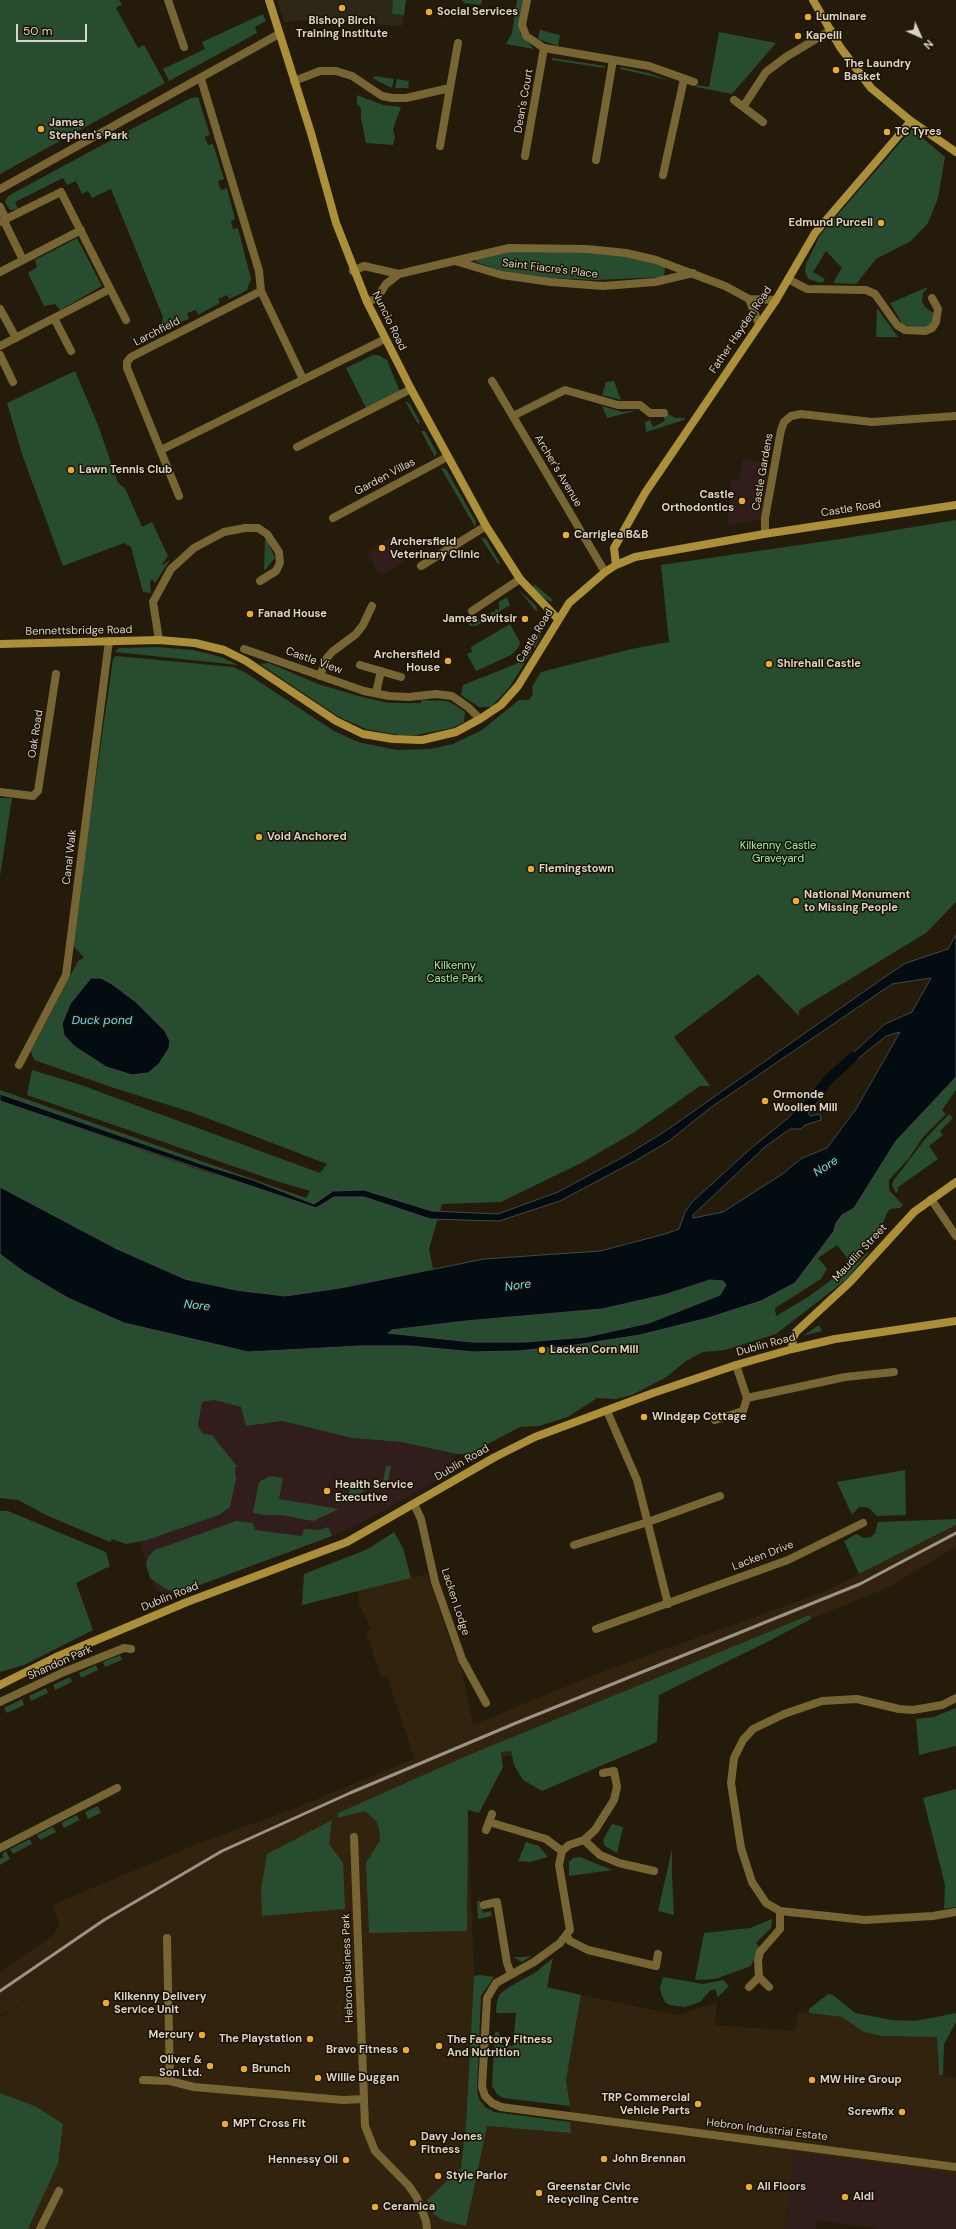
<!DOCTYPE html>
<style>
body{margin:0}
#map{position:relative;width:956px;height:2229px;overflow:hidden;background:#241b0b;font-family:"DM Sans",sans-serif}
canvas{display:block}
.north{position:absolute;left:900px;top:16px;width:40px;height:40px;-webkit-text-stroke:3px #1b1204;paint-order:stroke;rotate:135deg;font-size:11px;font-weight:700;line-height:16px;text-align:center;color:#dad3c9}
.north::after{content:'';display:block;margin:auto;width:14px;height:18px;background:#dad3c9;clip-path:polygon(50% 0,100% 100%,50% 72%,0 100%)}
.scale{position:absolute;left:16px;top:24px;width:71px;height:18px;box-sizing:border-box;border:2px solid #dad3c9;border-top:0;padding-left:5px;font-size:12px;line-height:14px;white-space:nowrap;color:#dad3c9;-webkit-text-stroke:3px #1b1204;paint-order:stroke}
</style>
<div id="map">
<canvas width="956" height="2229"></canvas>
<div class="north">N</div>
<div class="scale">50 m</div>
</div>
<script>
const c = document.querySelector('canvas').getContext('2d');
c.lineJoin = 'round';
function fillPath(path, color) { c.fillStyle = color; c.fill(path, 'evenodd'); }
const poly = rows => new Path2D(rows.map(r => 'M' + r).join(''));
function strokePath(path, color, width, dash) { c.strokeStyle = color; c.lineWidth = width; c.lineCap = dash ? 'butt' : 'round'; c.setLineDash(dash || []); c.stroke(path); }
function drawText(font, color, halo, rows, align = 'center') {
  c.font = font + ' "DM Sans",sans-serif'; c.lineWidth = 3; c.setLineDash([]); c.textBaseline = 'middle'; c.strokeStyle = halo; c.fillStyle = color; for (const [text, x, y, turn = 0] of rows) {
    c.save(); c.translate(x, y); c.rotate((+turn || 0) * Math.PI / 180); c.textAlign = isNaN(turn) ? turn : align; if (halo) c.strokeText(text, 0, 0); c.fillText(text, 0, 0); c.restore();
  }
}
const commercial = poly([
 [743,459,770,464,761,520,727,525,732,478,739,479],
 [390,537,404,561,386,573,379,573,366,553],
 [214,1400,241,1407,246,1426,282,1421,352,1438,401,1442,456,1454,449,1474,357,1525,332,1536,170,1596,155,1589,139,1542,223,1513,237,1474,235,1467,237,1464,212,1435,204,1434,200,1430,189,1403],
 [793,2153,945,2173,956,2179,956,2229,881,2229,817,2220,816,2229,786,2229]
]);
const built = poly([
 [956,1525,956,1547,891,1586,811,1619,659,1695,515,1756,464,1757,338,1813,337,1818,365,1811,468,1810,474,1976,466,2124,570,2133,569,2098,566,2080,581,1995,678,2015,717,2002,715,2025,795,2031,798,2012,842,2017,864,2032,882,2036,937,2037,939,2075,956,2078,956,2179,945,2173,793,2153,786,2229,28,2229,58,2164,35,2106,0,2093,0,2017,37,1993,0,2016,0,1972,53,1935,60,1925,52,1905,197,1844,293,1809,411,1760,415,1761,387,1676,381,1678,366,1631,371,1629,359,1603,357,1590,428,1574,455,1656,460,1661,473,1725,591,1676,826,1591]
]);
const education = poly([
 [277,0,406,0,402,26,309,20,284,22]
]);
const green = poly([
 [0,0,119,0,122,4,116,8,138,48,144,45,165,83,0,174],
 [393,0,406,0,404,15,392,14],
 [462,0,482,0,481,5,464,3],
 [517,0,523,0,520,34,534,49,506,44,512,33],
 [263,14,266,21,255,27,257,33,169,81,163,69,205,49,202,42],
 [540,30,560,35,558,46,538,39],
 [719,32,776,43,732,94,696,87,697,85,709,87],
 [552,58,605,66,605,68,552,60],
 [621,67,648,73,668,80,620,69],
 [375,76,394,79,392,88,378,81,373,78],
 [397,79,409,81,408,88,395,88],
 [357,95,383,105,401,107,393,129,395,137,393,145,366,143,361,118,361,108,357,104],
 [198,97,210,135,205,137,208,145,213,144,224,179,218,181,221,190,227,188,235,219,231,221,233,229,238,228,251,279,247,290,240,294,229,299,227,295,218,299,220,303,198,315,196,310,187,313,189,319,161,329,163,317,111,189,92,198,88,191,82,194,76,181,67,185,63,178,15,202,18,209,10,210,5,202,8,196,128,131,191,98],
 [912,129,945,157,938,198,928,223,911,241,876,259,856,284,833,283,842,268,826,251,813,272,825,279,822,283,808,279,805,271,806,264,820,235],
 [77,238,102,286,60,310,55,304,44,306,28,273,37,267,35,260],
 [509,250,616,254,665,267,664,277,597,280,553,278,502,271,476,262,477,257],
 [928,287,923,293,922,301,925,307,936,315,930,325,924,328,903,325,890,303],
 [877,308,898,337,876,337],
 [373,355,378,355,387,360,400,392,366,408,346,368],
 [75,371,98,425,118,483,125,488,142,527,152,522,168,556,161,566,170,560,155,583,152,579,150,582,151,593,143,592,131,547,124,543,63,566,23,457,7,403],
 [614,381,621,400,602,395,606,382],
 [405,401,410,404,420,422,418,424],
 [602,406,622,412,639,410,607,418],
 [669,414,675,418,685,418,684,420,646,432,645,422,650,420,653,427,665,421,663,415],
 [421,431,425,431,437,453,435,457],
 [441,468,446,469,476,522,475,527],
 [956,520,956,902,926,933,799,1010,799,1016,758,974,674,1037,710,1086,700,1086,633,1133,583,1162,501,1202,442,1204,429,1249,433,1269,340,1288,285,1296,236,1290,185,1279,115,1248,0,1187,0,1101,203,1171,250,1185,253,1180,204,1165,0,1094,0,1090,306,1198,310,1191,276,1181,27,1095,32,1070,78,1084,320,1173,327,1164,191,1112,114,1088,34,1060,32,1055,31,1051,78,961,84,958,72,944,113,659,116,656,233,667,246,673,334,731,358,742,397,750,430,749,453,744,482,730,519,700,529,700,533,694,532,687,541,672,631,649,669,642,661,565,847,538],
 [481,538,486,539,500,563,498,564],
 [265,539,268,542,275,558,264,571],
 [534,584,553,600,551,602,545,599,533,588],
 [518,589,536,606,538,611,535,610],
 [507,597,510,605,476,626,470,626,466,620,470,618,470,623,473,625,479,619,483,619,484,616,491,614,491,612,495,612,495,609,499,610,499,602],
 [510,624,520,642,519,647,511,655,476,671,467,654,472,652,471,647],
 [543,624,542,632,535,648,532,645],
 [157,647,193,650,221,657,238,665,115,652,119,648],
 [528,650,532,651,509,688,491,707,479,707,461,695,463,685,516,664],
 [269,663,318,684,362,697,389,703,421,703,421,700,447,701,457,706,465,712,464,722,452,728,416,735,398,735,366,729,339,717,260,664],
 [0,798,12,798,0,876],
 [956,1077,956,1090,942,1110,946,1114,923,1137,909,1158,889,1180,889,1190,903,1205,900,1208,890,1209,887,1213,880,1230,853,1256,848,1259,837,1245,818,1258,827,1269,821,1279,775,1308,776,1316,808,1297,870,1251,847,1279,776,1334,725,1350,703,1352,686,1361,665,1378,632,1395,616,1399,597,1398,568,1417,539,1426,520,1427,469,1454,456,1454,401,1442,352,1438,282,1421,246,1426,241,1407,214,1400,202,1402,198,1425,200,1430,204,1434,212,1435,238,1467,235,1467,236,1479,230,1507,219,1515,147,1540,126,1544,112,1539,110,1542,48,1516,18,1500,0,1498,0,1254,24,1272,68,1298,124,1323,184,1335,295,1350,360,1346,576,1345,640,1335,708,1318,795,1283,834,1231,836,1223,842,1215,854,1208,896,1141],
 [949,1114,953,1118,940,1131,943,1135,929,1146,938,1159,897,1188,899,1190,896,1193,892,1185,894,1180,926,1138],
 [710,1280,723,1280,726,1285,720,1295,649,1323,586,1337,525,1342,472,1342,388,1334,392,1330,466,1321,602,1309,664,1295],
 [819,1325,822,1331,803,1336],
 [386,1466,391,1466,388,1481,385,1482,383,1482],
 [905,1470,906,1515,877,1516,869,1508,864,1507,859,1507,852,1515,837,1482],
 [270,1476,283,1478,279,1499,339,1509,313,1521,281,1515,265,1515,253,1513,259,1482],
 [350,1487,365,1490,347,1503],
 [0,1511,8,1511,106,1552,110,1566,76,1583,93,1630,24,1665,0,1672],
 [956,1519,956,1525,859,1574,844,1541,856,1534,864,1538,871,1537,875,1533,878,1522],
 [236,1521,253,1523,255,1530,302,1536,304,1529,320,1530,328,1527,332,1536,178,1593,166,1589,150,1578,146,1564,148,1557,155,1550],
 [394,1532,403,1548,411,1578,302,1605,304,1574,368,1549],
 [810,1615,811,1619,769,1641,659,1695,657,1742,542,1791,523,1780,514,1765,511,1751,501,1752,503,1767,479,1813,468,1810,467,1931,369,1933,366,1863,380,1840,379,1828,376,1821,365,1811,337,1818,338,1813,464,1757],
 [120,1655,122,1660,105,1667,103,1662],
 [96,1665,98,1670,81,1678,79,1673],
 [70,1677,72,1682,55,1690,53,1685],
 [46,1688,48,1693,31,1701,29,1696],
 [22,1699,24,1705,7,1713,4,1708],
 [956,1708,956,1746,919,1755,916,1719,934,1717],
 [956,1789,956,1907,944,1909,945,1885,923,1798],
 [98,1806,101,1813,88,1819,85,1812],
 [77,1815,79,1820,64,1828,61,1823],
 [332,1820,329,1844,343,1863,345,1909,262,1916,261,1889,267,1854],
 [612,1824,623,1827,617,1853,605,1846,603,1840],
 [53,1827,56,1832,40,1840,37,1835],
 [30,1839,32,1844,13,1854,10,1849],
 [526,1842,539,1846,548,1857,530,1862,518,1861],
 [672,1849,672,1876,674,1915,658,1911],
 [6,1851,10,1859,0,1865,0,1859,4,1857,2,1854],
 [580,1857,612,1870,569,1876,569,1862,573,1858],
 [477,1901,480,1901,483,1913,491,1911,492,1916,478,1919],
 [772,1919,771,1928,756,1943,759,1947,751,1966,715,1979,695,1980,704,1933,750,1928],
 [532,1956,522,1962,513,1957,524,1957],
 [553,1958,547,1987,581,1995,566,2080,570,2106,503,2098,497,2094,492,2086,495,2032,499,2032,500,2045,513,2046,516,2013,496,2013,497,2001,500,1994,509,1987,536,1972],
 [480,1975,494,1977,481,1996,477,2091,479,2099,485,2107,494,2112,570,2122,571,2133,487,2126,466,2226,442,2220,434,2214,427,2200,461,2168,466,2124,474,1976],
 [663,1977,703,1984,723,1980,729,1986,718,1997,715,1989,711,1990,700,2002,685,2007,669,2005,665,2002,662,1996,660,1988],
 [828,1994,833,1995,855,2013,892,2020,915,2021,956,2013,956,2022,944,2044,943,2075,939,2075,937,2037,882,2036,864,2032,842,2017,809,2013,809,2009],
 [0,2093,35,2106,63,2124,58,2164,28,2229,0,2229]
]);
const water = poly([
 [956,935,956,1077,896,1141,854,1208,842,1215,836,1223,834,1231,795,1283,761,1301,708,1318,640,1335,576,1345,518,1351,473,1352,410,1346,360,1346,248,1352,124,1323,68,1298,24,1272,0,1254,0,1187,115,1248,185,1279,236,1290,285,1296,340,1288,484,1259,600,1251,665,1234,679,1229,685,1212,692,1202,749,1150,788,1118,812,1092,817,1093,821,1098,808,1113,810,1116,820,1114,821,1120,805,1125,801,1129,790,1129,766,1146,693,1215,693,1218,723,1212,781,1175,802,1158,827,1148,856,1109,900,1032,886,1036,845,1069,841,1064,885,1024,912,1012,931,978,892,984,710,1108,669,1141,635,1161,560,1201,499,1221,430,1219,364,1197,334,1197,316,1208,0,1101,0,1094,204,1165,253,1180,314,1204,333,1191,364,1190,432,1211,498,1214,558,1192,625,1156,664,1132,892,972,906,963,948,949,956,935],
 [710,1280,723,1281,726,1285,720,1295,649,1323,586,1337,525,1342,472,1342,388,1333,392,1330,466,1321,602,1309,664,1295,710,1280],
 [91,978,101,978,112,984,136,1002,165,1031,170,1041,169,1048,159,1064,148,1073,132,1075,106,1067,74,1046,64,1035,62,1024,70,1004,91,978]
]);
const canal = poly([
 [809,1103,830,1078,853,1057]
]);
const street = poly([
 [168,0,184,47],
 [527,0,522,25,526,36,544,48,649,66,694,82],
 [201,79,259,271,261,291,303,379],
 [294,81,320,71,336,71,352,76,382,96,392,98,406,98,450,88,440,146],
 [450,88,458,43],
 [734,100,763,122],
 [743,107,766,72,786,57,831,30],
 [525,156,544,48],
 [596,160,613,60],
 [663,175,684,79],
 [0,189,279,34],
 [0,207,6,219],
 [4,221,23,260],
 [0,222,61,192,126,320],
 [455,261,502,275,551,282,603,286,655,282,693,273],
 [353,271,364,266,399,274,509,248,587,249,626,253,656,260,725,286,749,299,776,300],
 [0,272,81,230],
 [788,279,807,289,866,290,875,294,897,325,905,330,925,331,932,328,936,322,938,309,932,298],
 [749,299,759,324],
 [367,302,377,298,386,284,399,274],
 [0,309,16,338],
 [54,318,71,351],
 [0,346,110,289],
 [0,355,13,382],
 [492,381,605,572],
 [513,416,565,390,618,405,640,405,650,413,664,413],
 [297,447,411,389],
 [161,450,385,339],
 [179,496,127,368,127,362,131,357,261,291],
 [333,518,447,457],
 [765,533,765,518,781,430,784,422,791,416,801,414,872,422,956,416],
 [421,566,486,526],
 [472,611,520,579],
 [159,640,153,602,171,569,194,548,224,532,245,528,258,528,267,534,279,552,280,563,276,571,260,581],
 [244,649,364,691,389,696,409,697,436,694,452,696,468,707,480,719],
 [360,665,401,677],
 [320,676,326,659,332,652,356,634,363,625,372,606],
 [376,693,381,671],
 [0,792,33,796,38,791,56,674],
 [19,1065,66,975,109,641],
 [931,1199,956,1236],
 [736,1365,747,1398,845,1377,894,1372],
 [607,1411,637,1480,668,1604],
 [714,1416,715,1420,743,1411,747,1398],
 [414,1504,421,1519,435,1582,462,1659,486,1703],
 [574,1545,648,1522,720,1496],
 [596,1629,788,1560,863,1523],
 [956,1698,942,1705,913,1710,899,1709,857,1699,822,1701,784,1714,753,1729,743,1740,734,1758,731,1783,741,1848,752,1882,766,1903,780,1911,865,1920,933,1916,956,1912],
 [0,1702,64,1672,124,1648,131,1649],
 [603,1773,614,1771,617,1787,614,1800,595,1830,584,1840,569,1845,562,1851,559,1865,570,1930,560,1943,534,1962,496,1983,487,1998,482,2087,485,2096,492,2103,501,2107,956,2167],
 [489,1822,546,1839,562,1851],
 [486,1830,492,1814],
 [354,1837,365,2126,375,2151,409,2186,417,2198,426,2221,427,2229],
 [584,1840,600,1855,619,1863,654,1871],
 [0,1848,117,1788],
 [484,1905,497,1902,507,1963,511,1974],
 [567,1937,570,1941,588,1950,656,1966,658,1954],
 [167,1938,170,2081,194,2087,343,2100,363,2099],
 [749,1987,759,1977],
 [769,1987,759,1977,758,1960,760,1952,780,1929,780,1911],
 [143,2080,170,2081],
 [40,2229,59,2191]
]);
const secondary = poly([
 [269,0,311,133,336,223,367,302,411,389,486,526,520,579,558,619],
 [813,0,840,47,871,88,911,121,956,152],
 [616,565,614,548,645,493,776,300,815,233,911,121],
 [0,644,159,640,195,643,224,650,246,661,336,721,363,734,393,739,422,740,456,732,480,719,501,705,518,686,569,603,605,572,616,565,635,557,764,534,956,505],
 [792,1349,793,1338,796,1332,850,1282,914,1212,956,1182],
 [0,1685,56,1657,187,1602,347,1542,495,1457,535,1437,653,1393,736,1365,792,1349,835,1339,956,1321]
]);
const rail = poly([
 [0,1991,104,1920,222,1851,350,1793,516,1723,860,1584,956,1533]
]);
const markers = [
 [342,8,4,"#e8ab37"],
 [429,12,4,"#e8ab37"],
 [808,17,4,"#e8ab37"],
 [798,36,4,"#e8ab37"],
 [836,70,4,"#e8ab37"],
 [41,129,4,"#e8ab37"],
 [887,132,4,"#e8ab37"],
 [881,223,4,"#e8ab37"],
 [71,470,4,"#e8ab37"],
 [742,501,4,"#e8ab37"],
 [566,535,4,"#e8ab37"],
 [382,548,4,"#e8ab37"],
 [250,614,4,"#e8ab37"],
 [525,619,4,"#e8ab37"],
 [448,661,4,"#e8ab37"],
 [769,664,4,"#e8ab37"],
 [259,837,4,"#e8ab37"],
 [531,869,4,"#e8ab37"],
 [796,901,4,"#e8ab37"],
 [765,1101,4,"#e8ab37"],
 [542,1350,4,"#e8ab37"],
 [644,1417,4,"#e8ab37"],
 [327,1491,4,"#e8ab37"],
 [106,2003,4,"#e8ab37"],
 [202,2035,4,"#e8ab37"],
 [310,2039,4,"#e8ab37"],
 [439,2046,4,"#e8ab37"],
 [406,2050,4,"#e8ab37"],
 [210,2066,4,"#e8ab37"],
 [244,2069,4,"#e8ab37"],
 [318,2078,4,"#e8ab37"],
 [812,2080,4,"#e8ab37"],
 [698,2104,4,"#e8ab37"],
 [902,2112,4,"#e8ab37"],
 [225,2124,4,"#e8ab37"],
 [413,2143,4,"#e8ab37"],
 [604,2159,4,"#e8ab37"],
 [346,2160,4,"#e8ab37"],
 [438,2176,4,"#e8ab37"],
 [749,2187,4,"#e8ab37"],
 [539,2193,4,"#e8ab37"],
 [845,2197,4,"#e8ab37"],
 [375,2207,4,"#e8ab37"]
];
const poiNames = [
 ["Social Services",437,12],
 ["Luminare",816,17],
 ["Bishop Birch",342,21,"center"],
 ["Training Institute",342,34,"center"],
 ["Kapelli",806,36],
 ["The Laundry",844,64],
 ["Basket",844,77],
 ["James",49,123],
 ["Stephen's Park",49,136],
 ["TC Tyres",895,132],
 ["Edmund Purcell",873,223,"right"],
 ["Lawn Tennis Club",79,470],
 ["Castle",734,495,"right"],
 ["Orthodontics",734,508,"right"],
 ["Carriglea B&B",574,535],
 ["Archersfield",390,542],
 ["Veterinary Clinic",390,555],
 ["Fanad House",258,614],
 ["James Switsir",517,619,"right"],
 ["Archersfield",440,655,"right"],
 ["House",440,668,"right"],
 ["Shirehall Castle",777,664],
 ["Void Anchored",267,837],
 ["Flemingstown",539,869],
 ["National Monument",804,895],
 ["to Missing People",804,908],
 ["Ormonde",773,1095],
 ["Woollen Mill",773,1108],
 ["Lacken Corn Mill",550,1350],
 ["Windgap Cottage",652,1417],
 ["Health Service",335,1485],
 ["Executive",335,1498],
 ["Kilkenny Delivery",114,1997],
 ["Service Unit",114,2010],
 ["Mercury",194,2035,"right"],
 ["The Playstation",302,2039,"right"],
 ["The Factory Fitness",447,2040],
 ["And Nutrition",447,2053],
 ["Bravo Fitness",398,2050,"right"],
 ["Oliver &",202,2060,"right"],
 ["Son Ltd.",202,2073,"right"],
 ["Brunch",252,2069],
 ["Willie Duggan",326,2078],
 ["MW Hire Group",820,2080],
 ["TRP Commercial",690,2098,"right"],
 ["Vehicle Parts",690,2111,"right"],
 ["Screwfix",894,2112,"right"],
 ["MPT Cross Fit",233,2124],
 ["Davy Jones",421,2137],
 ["Fitness",421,2150],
 ["John Brennan",612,2159],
 ["Hennessy Oil",338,2160,"right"],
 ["Style Parlor",446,2176],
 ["Greenstar Civic",547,2187],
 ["Recycling Centre",547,2200],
 ["All Floors",757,2187],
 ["Aldi",853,2197],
 ["Ceramica",383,2207]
];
const streetNames = [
 ["Dean's Court",524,101,-80],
 ["Saint Fiacre's Place",550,269,7],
 ["Nuncio Road",389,321,64],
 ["Father Hayden Road",741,330,-56],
 ["Larchfield",157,332,-27],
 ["Archer's Avenue",558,471,59],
 ["Castle Gardens",763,472,-80],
 ["Garden Villas",385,477,-28],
 ["Castle Road",851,509,-9],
 ["Bennettsbridge Road",79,631,-1],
 ["Castle Road",535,636,-59],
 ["Castle View",314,661,20],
 ["Oak Road",36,734,-81],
 ["Canal Walk",70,857,-83],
 ["Maudlin Street",860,1253,-47],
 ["Dublin Road",766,1345,-15],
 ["Dublin Road",462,1463,-30],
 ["Lacken Drive",763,1556,-21],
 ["Dublin Road",170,1597,-22],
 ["Lacken Lodge",455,1602,72],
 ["Shandon Park",60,1663,-24],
 ["Hebron Business Park",348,1968,-92],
 ["Hebron Industrial Estate",767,2130,7]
];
const parkNames = [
 ["Kilkenny Castle",778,846],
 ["Graveyard",778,859],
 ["Kilkenny",455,966],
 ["Castle Park",455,979]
];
const waterNames = [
 ["Duck pond",102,1021],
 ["Nore",826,1167,-33],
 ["Nore",518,1286,-8],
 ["Nore",197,1306,6]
];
fillPath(commercial, '#311e1c');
fillPath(built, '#31230d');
fillPath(education, '#2e2616');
fillPath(green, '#284c2f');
fillPath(water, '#030d11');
strokePath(water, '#444848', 1);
strokePath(canal, '#030d11', 10);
strokePath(street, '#776534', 8);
strokePath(secondary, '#ac8f3b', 8);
strokePath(rail, '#9b9387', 3);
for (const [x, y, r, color] of markers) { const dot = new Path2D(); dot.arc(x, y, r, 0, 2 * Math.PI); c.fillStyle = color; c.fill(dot); strokePath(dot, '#1b1204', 1.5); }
drawText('bold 11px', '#dad3c9', '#1b1204', poiNames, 'left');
drawText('11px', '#dad3c9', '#1b1204', streetNames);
drawText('11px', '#98efa9', '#1b1204', parkNames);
drawText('italic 12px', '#72d7f5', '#1b1204', waterNames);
</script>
